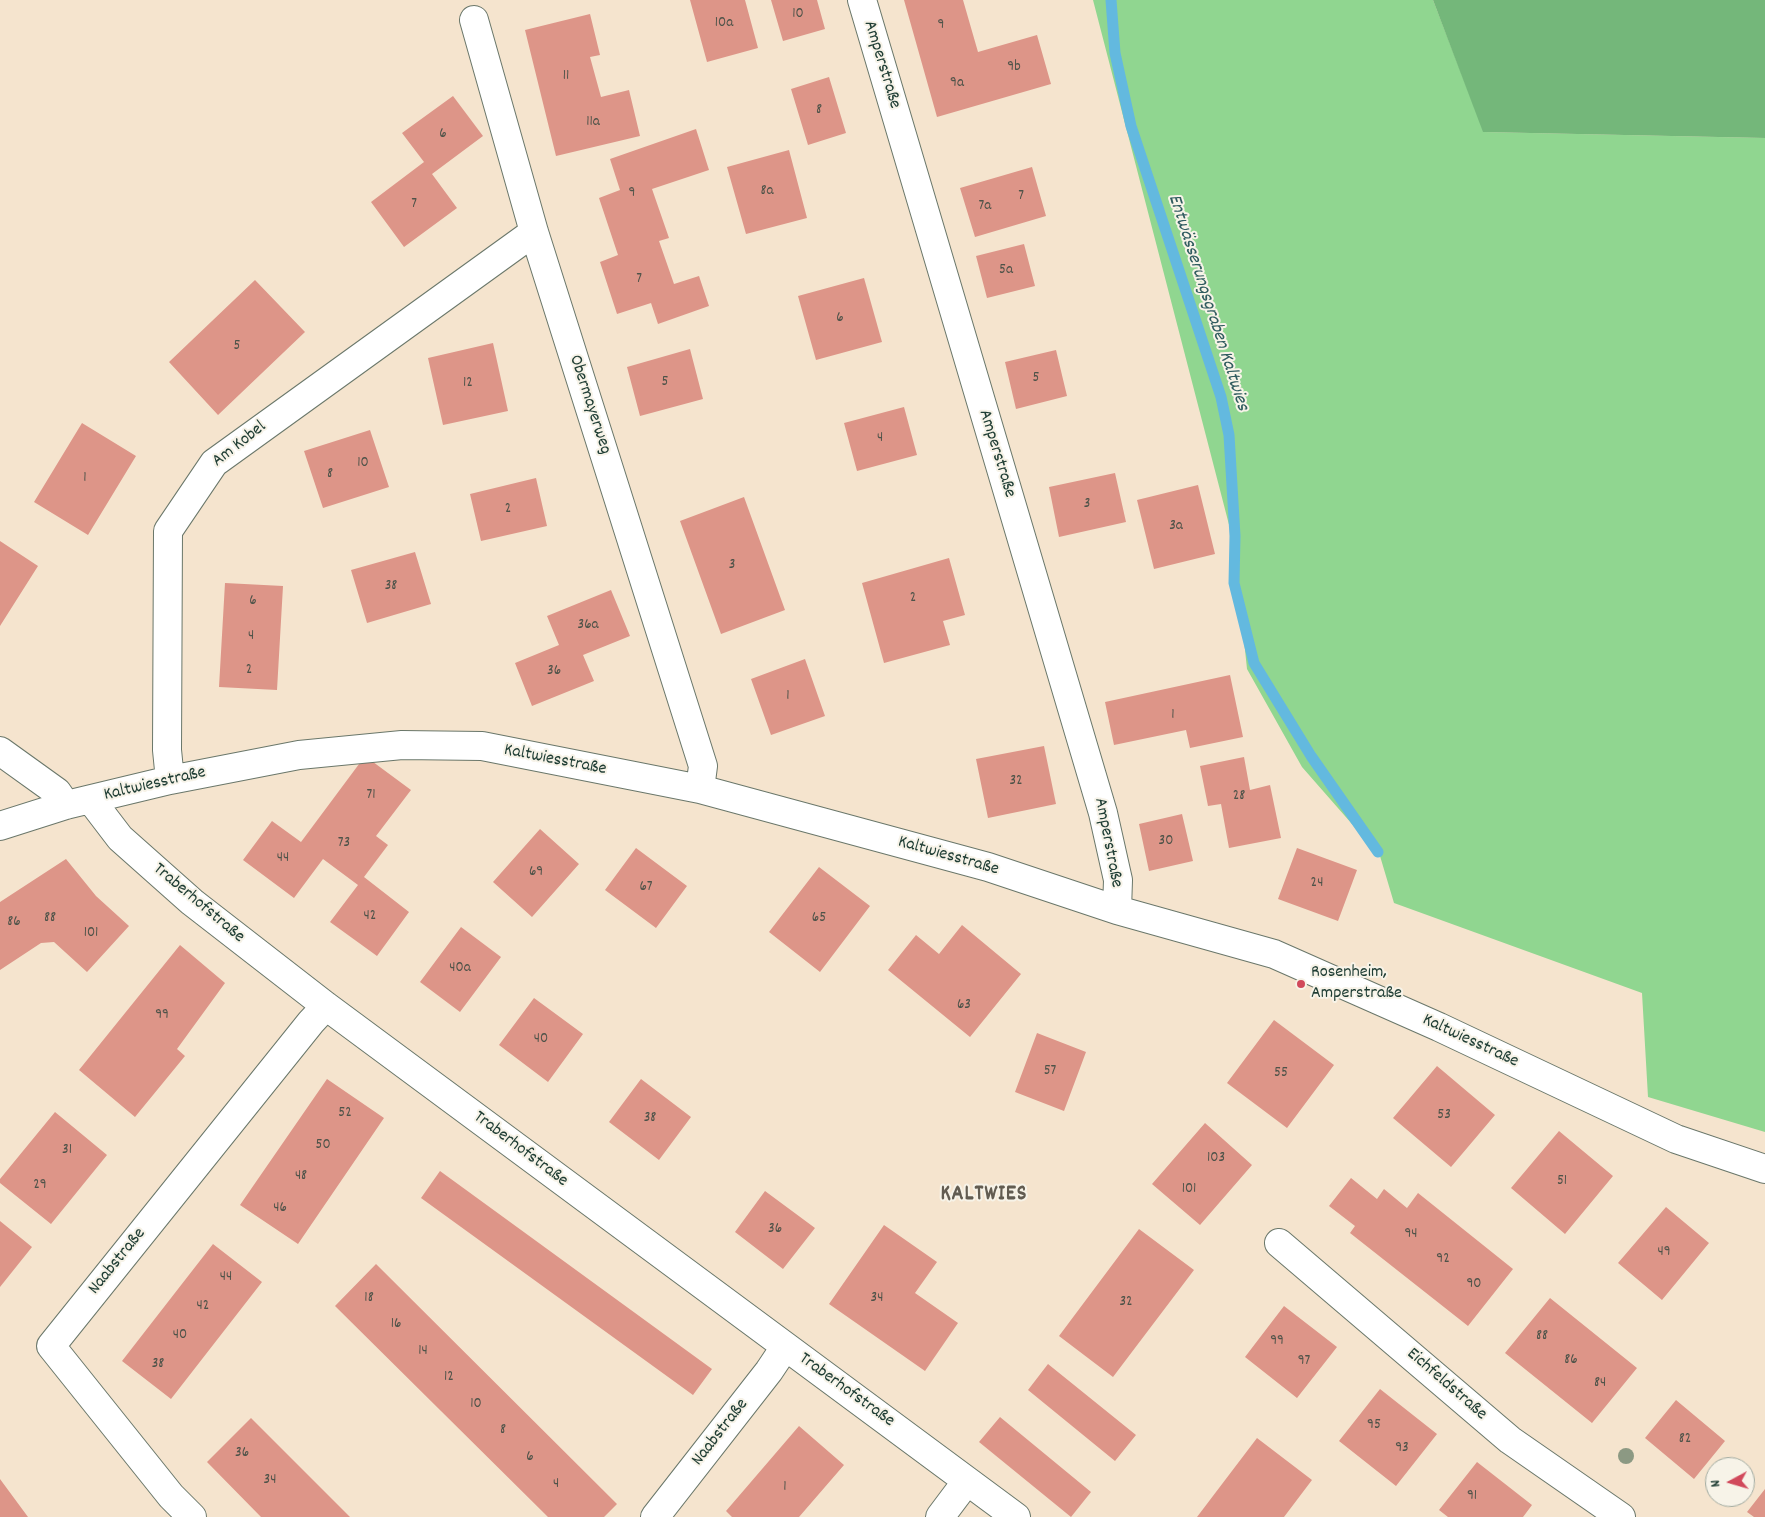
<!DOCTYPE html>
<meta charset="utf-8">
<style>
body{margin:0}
#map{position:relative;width:1765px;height:1517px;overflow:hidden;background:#f5e4ce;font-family:Dekko,sans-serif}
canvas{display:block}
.north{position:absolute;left:1705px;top:1457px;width:50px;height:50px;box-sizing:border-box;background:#f7f3e8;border:1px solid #a1aaa0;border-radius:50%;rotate:264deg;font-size:14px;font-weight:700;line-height:20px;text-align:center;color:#1f3d34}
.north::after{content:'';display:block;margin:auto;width:18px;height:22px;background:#d1495b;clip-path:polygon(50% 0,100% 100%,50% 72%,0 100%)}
</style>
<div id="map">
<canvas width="1765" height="1517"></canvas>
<div class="north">N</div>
</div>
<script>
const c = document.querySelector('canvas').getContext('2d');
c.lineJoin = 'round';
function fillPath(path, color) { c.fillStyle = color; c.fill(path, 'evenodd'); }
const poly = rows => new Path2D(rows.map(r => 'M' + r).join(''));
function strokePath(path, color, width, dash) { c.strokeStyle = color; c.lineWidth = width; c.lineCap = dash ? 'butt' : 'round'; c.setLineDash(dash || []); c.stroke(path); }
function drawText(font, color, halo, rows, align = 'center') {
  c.font = font + ' Dekko,sans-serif'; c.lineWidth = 4; c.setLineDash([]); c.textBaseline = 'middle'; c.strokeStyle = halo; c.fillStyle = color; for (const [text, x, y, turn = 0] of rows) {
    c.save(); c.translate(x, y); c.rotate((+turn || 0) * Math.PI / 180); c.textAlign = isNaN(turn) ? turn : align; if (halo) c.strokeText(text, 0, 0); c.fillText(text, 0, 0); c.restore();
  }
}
const green = poly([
 [1093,0,1433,0,1484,132,1765,138,1765,1132,1648,1097,1642,993,1394,903,1380,856,1302,767,1247,669,1234,544]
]);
const forest = poly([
 [1433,0,1765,0,1765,138,1483,132]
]);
const stream = poly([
 [1111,0,1115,53,1131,126,1221,397,1229,435,1235,536,1234,583,1254,663,1311,756,1378,852]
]);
const building = poly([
 [690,0,745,0,758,48,707,62],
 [771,0,817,0,825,29,783,41],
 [904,0,963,0,978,52,1037,35,1051,84,937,117],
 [590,14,600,55,590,57,601,97,629,90,640,136,556,156,525,30],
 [829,77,846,133,808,145,791,89],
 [453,96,483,136,432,174,457,208,404,247,371,202,424,162,402,133],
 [696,129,709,170,652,189,669,238,659,241,674,284,699,276,709,306,658,324,651,303,617,314,600,262,618,255,599,198,620,190,610,159],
 [789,150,807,218,746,234,727,167],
 [1032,167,1046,216,975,237,960,188],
 [1024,244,1035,286,987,298,976,256],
 [864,278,882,342,816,360,798,296],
 [255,280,305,332,218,415,169,362],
 [493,343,508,411,443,425,428,358],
 [690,349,703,399,640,416,627,367],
 [1056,350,1067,396,1016,409,1005,362],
 [904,407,917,455,857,471,844,423],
 [82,423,136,456,88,535,34,502],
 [370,430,389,487,323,508,304,451],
 [1115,473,1126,522,1059,537,1049,487],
 [536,478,547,526,481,541,470,494],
 [1198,485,1215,554,1154,569,1137,500],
 [744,497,785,610,721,634,680,521],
 [0,541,38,566,0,626],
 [415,552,431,604,367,623,351,570],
 [949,558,965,615,943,621,950,645,884,663,862,583],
 [225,583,283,586,277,690,219,687],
 [611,590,630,636,583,655,594,681,532,706,515,663,559,645,547,616],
 [805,659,825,716,771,735,751,679],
 [1230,675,1243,737,1190,748,1186,730,1114,745,1105,702],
 [1044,746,1056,804,988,818,976,759],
 [365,756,411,790,376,836,388,845,364,877,409,912,377,956,330,922,358,885,323,859,294,898,243,860,272,821,301,842],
 [1244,757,1250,790,1270,785,1281,838,1229,848,1221,804,1208,806,1200,766],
 [1182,814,1193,861,1149,871,1139,824],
 [540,829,579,864,532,917,493,882],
 [636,848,687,886,656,928,605,890],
 [1297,848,1357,870,1338,921,1278,899],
 [66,859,96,896,129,926,87,972,54,942,41,943,0,970,0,902],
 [819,867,870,906,820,972,769,932],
 [962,925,1021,974,970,1037,888,970,916,935,939,954],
 [461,927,501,957,460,1012,420,982],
 [180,945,225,983,177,1049,185,1056,135,1117,79,1070],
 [534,998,583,1034,548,1082,499,1045],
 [1274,1020,1334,1065,1287,1128,1227,1083],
 [1037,1033,1086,1052,1064,1111,1015,1092],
 [1437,1066,1495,1115,1451,1167,1393,1118],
 [327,1079,384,1118,298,1244,240,1205],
 [641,1079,691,1117,659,1160,609,1122],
 [55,1112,107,1155,51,1224,0,1183,0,1179],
 [1205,1123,1252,1165,1200,1225,1152,1184],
 [1559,1131,1613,1176,1565,1234,1511,1188],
 [440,1171,712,1369,693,1395,421,1198],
 [1351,1178,1377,1199,1384,1189,1407,1208,1418,1193,1513,1269,1468,1326,1350,1233,1355,1226,1329,1206],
 [765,1191,815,1228,783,1269,735,1232],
 [1666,1207,1709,1243,1662,1300,1618,1263],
 [0,1221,32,1247,0,1287],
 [884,1225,937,1262,915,1293,958,1323,925,1371,829,1304],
 [1139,1229,1194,1270,1113,1377,1059,1336],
 [213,1244,262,1282,171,1399,122,1361],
 [376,1264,617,1504,604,1517,548,1517,335,1306],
 [1550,1298,1637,1368,1592,1423,1505,1353],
 [1284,1306,1337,1347,1297,1398,1245,1357],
 [1048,1364,1136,1435,1115,1461,1028,1390],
 [1380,1389,1437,1434,1396,1486,1339,1441],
 [1676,1400,1725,1441,1694,1479,1645,1438],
 [1000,1417,1091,1492,1071,1517,979,1442],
 [251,1418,350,1517,261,1517,207,1462],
 [799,1426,844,1465,799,1517,732,1517,726,1511],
 [1257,1438,1312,1480,1284,1517,1197,1517],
 [1477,1462,1532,1505,1523,1517,1448,1517,1439,1510],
 [0,1479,28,1517,0,1517],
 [1765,1489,1765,1517,1754,1517,1747,1512]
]);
const minor = poly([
 [862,0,1103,813,1118,880,1117,910],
 [474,20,534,232,703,766,700,789],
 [0,751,57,792,66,805],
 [170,780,167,750,168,531,214,463,534,232],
 [91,800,120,838,192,902,326,1006,1016,1517],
 [0,826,66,805,170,780,299,755,402,745,482,746,700,789,988,867,1117,910,1274,954,1439,1027,1676,1139,1765,1169],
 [1279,1243,1510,1440,1621,1517],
 [192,1517,171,1496,51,1346,311,1022,326,1006],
 [655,1517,769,1371,785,1347],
 [940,1517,967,1481]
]);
const trees = [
 [1626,1456]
];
const markers = [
 [1301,984,5,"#d1495b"]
];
const numberNames = [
 ["10",798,15],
 ["10a",724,24],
 ["9",941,26],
 ["9b",1014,68],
 ["11",566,77],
 ["9a",957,84],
 ["8",819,111],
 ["11a",593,123],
 ["6",443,135],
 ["8a",767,192],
 ["9",632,194],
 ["7",1021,197],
 ["7",414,205],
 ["7a",985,207],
 ["5a",1006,271],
 ["7",639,280],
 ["6",840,319],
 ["5",237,347],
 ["5",1036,379],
 ["5",665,383],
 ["12",468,384],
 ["4",880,439],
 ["10",363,464],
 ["8",330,475],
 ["1",85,479],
 ["3",1087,505],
 ["2",508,510],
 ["3a",1176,527],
 ["3",732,566],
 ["38",391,587],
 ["2",913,599],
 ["6",253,602],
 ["36a",588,626],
 ["4",251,637],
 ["2",249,671],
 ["36",554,672],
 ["1",788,697],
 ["1",1173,716],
 ["32",1016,782],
 ["71",371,796],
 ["28",1239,797],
 ["30",1166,842],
 ["73",344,844],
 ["44",283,859],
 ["69",536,873],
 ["24",1317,884],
 ["67",646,888],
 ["42",370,917],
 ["88",50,919],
 ["65",819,919],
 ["86",14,923],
 ["101",91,934],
 ["40a",460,969],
 ["63",964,1006],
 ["99",162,1016],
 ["40",541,1040],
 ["57",1050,1072],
 ["55",1281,1074],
 ["52",345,1114],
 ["53",1444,1116],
 ["38",650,1119],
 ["50",323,1146],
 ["31",67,1151],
 ["103",1216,1159],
 ["48",301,1177],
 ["51",1562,1182],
 ["29",40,1186],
 ["101",1189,1190],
 ["46",280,1209],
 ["36",775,1230],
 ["94",1411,1235],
 ["49",1664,1253],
 ["92",1443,1260],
 ["44",226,1278],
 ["90",1474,1285],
 ["18",369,1299],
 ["34",877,1299],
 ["32",1126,1303],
 ["42",203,1307],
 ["16",396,1325],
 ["40",180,1336],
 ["88",1542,1337],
 ["99",1277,1342],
 ["14",423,1352],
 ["86",1571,1361],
 ["97",1304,1362],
 ["38",158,1365],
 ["12",449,1378],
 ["84",1600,1384],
 ["10",476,1405],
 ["95",1374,1426],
 ["8",503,1431],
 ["82",1685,1440],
 ["93",1402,1449],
 ["36",242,1454],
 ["6",530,1458],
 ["34",270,1481],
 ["4",556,1485],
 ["1",785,1488],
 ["91",1472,1497]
];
const streetNames = [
 ["Amperstraße",881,65,73],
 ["Obermayerweg",589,405,72],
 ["Am Kobel",240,445,-38],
 ["Amperstraße",996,454,73],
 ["Kaltwiesstraße",555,761,11],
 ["Kaltwiesstraße",155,785,-13],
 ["Amperstraße",1107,843,79],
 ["Kaltwiesstraße",948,857,16],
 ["Traberhofstraße",198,904,40],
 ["Kaltwiesstraße",1470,1042,25],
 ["Traberhofstraße",520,1150,37],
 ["Naabstraße",118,1262,-51],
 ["Eichfeldstraße",1446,1385,41],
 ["Traberhofstraße",846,1391,36],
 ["Naabstraße",721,1433,-52]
];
const poiNames = [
 ["Rosenheim,",1311,974],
 ["Amperstraße",1311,995]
];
const waterNames = [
 ["Entwässerungsgraben Kaltwies",1207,303,72]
];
const districtNames = [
 ["KALTWIES",984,1196]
];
fillPath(green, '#90d690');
fillPath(forest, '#74b77a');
strokePath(stream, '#63b9df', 11);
fillPath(building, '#dd9588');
strokePath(minor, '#6a776a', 30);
strokePath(minor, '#fff', 28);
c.fillStyle = '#8c9983';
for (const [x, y] of trees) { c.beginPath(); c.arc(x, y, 8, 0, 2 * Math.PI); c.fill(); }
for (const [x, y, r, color] of markers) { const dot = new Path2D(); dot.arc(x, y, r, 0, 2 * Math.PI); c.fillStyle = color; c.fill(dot); strokePath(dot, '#f7f3e8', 2); }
drawText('15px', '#4e5349', null, numberNames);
drawText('18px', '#1f3d34', '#f7f3e8', streetNames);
drawText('18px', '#1f3d34', '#f7f3e8', poiNames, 'left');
drawText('italic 19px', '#305c5f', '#f7f3e8', waterNames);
c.letterSpacing = '1px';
drawText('bold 22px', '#625c51', '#f7f3e8', districtNames);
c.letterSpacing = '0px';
</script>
